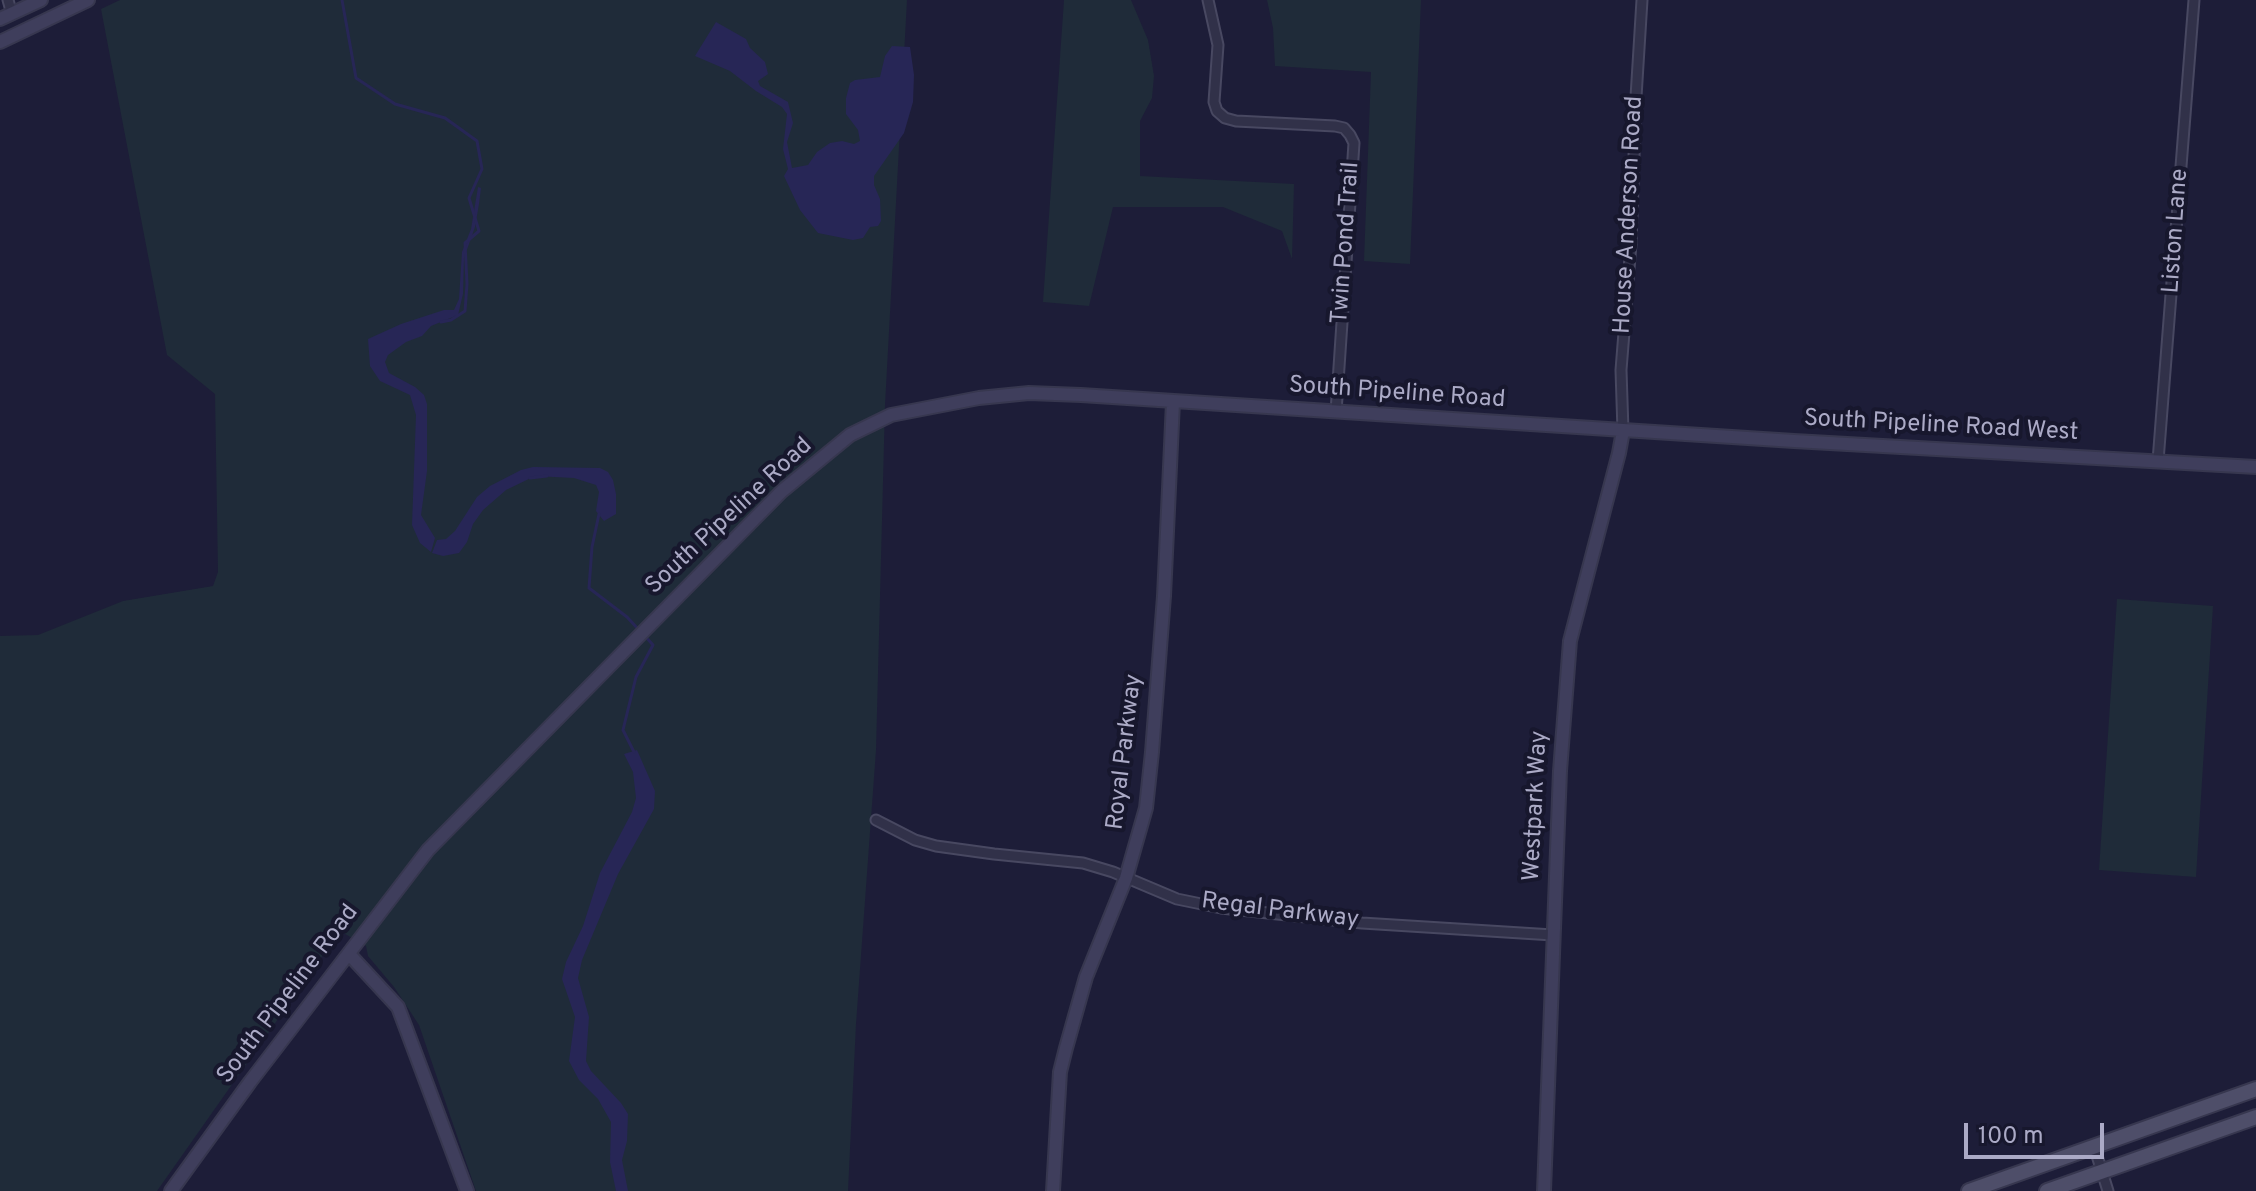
<!DOCTYPE html>
<style>
body{margin:0}
#map{position:relative;width:2256px;height:1191px;overflow:hidden;background:#1d1d38;font-family:Overpass,sans-serif}
canvas{display:block}
.scale{position:absolute;left:1964px;top:1123px;width:140px;height:36px;box-sizing:border-box;border:4px solid #abaac6;border-top:0;padding-left:10px;font-size:24px;line-height:28px;white-space:nowrap;color:#abaac6;-webkit-text-stroke:6px #17172d;paint-order:stroke}
</style>
<div id="map">
<canvas width="2256" height="1191"></canvas>
<div class="scale">100 m</div>
</div>
<script>
const c = document.querySelector('canvas').getContext('2d');
c.lineJoin = 'round';
function fillPath(path, color) { c.fillStyle = color; c.fill(path, 'evenodd'); }
const poly = rows => new Path2D(rows.map(r => 'M' + r).join(''));
function strokePath(path, color, width, dash) { c.strokeStyle = color; c.lineWidth = width; c.lineCap = dash ? 'butt' : 'round'; c.setLineDash(dash || []); c.stroke(path); }
function drawText(font, color, halo, rows, align = 'center') {
  c.font = font + ' Overpass,sans-serif'; c.lineWidth = 8; c.setLineDash([]); c.textBaseline = 'middle'; c.strokeStyle = halo; c.fillStyle = color; for (const [text, x, y, turn = 0] of rows) {
    c.save(); c.translate(x, y); c.rotate((+turn || 0) * Math.PI / 180); c.textAlign = isNaN(turn) ? turn : align; if (halo) c.strokeText(text, 0, 0); c.fillText(text, 0, 0); c.restore();
  }
}
const green = poly([
 [120,0,907,0,885,405,876,750,856,1024,848,1191,476,1191,419,1025,394,987,368,956,366,946,340,931,157,1191,0,1191,0,636,38,635,123,601,213,586,218,572,215,394,167,355,101,9],
 [1064,0,1131,0,1148,40,1154,76,1152,98,1140,121,1140,176,1294,184,1292,259,1282,231,1223,207,1113,207,1089,306,1043,302],
 [1267,0,1421,0,1410,264,1364,261,1371,72,1275,66,1273,28],
 [2117,599,2213,606,2196,877,2099,870]
]);
const water = poly([
 [716,22,746,39,750,48,765,62,768,74,758,81,760,86,788,102,793,123,787,142,792,168,808,165,817,152,830,143,842,141,854,144,860,141,858,130,846,114,846,98,850,83,855,80,880,77,885,56,892,46,910,47,914,75,913,102,904,133,874,176,874,185,880,199,881,221,878,226,870,227,863,238,853,240,818,233,800,210,784,176,788,169,783,149,787,114,782,107,756,91,730,71,695,56],
 [478,187,481,188,479,204,475,227,464,258,463,294,458,315,431,326,422,336,406,342,388,355,385,362,389,373,415,387,424,395,427,404,427,471,421,515,435,538,431,552,420,543,412,525,416,415,410,395,380,381,370,366,368,339,401,324,444,310,454,310,459,299,462,252,471,229],
 [533,467,600,468,608,472,613,480,616,494,616,514,604,521,596,511,599,492,596,485,574,478,535,476,506,490,483,510,473,524,467,542,459,553,443,556,432,553,437,540,446,539,455,531,477,497,490,486,521,470],
 [637,750,655,791,654,809,618,874,582,960,578,978,589,1017,586,1061,591,1071,621,1103,628,1114,627,1141,622,1160,628,1191,616,1191,610,1162,611,1122,598,1099,579,1080,569,1061,575,1017,562,979,566,962,583,926,600,873,632,812,636,798,633,772,624,754]
]);
const stream = poly([
 [342,0,356,78,395,104,445,118,477,141,482,169,469,198,479,231,465,243,467,284,465,311,451,320,441,322],
 [530,478,547,476],
 [599,514,592,547,589,588,627,617,639,630],
 [634,752,623,730,636,677,653,645,644,635]
]);
const street = poly([
 [8,0,12,14],
 [1208,0,1218,45,1214,102,1217,111,1225,118,1236,121,1335,126,1344,128,1350,135,1354,143,1336,412],
 [1623,431,1621,370,1631,244,1636,97,1642,0],
 [2158,461,2194,0],
 [876,820,915,840,936,846,994,854,1083,863,1113,872,1177,899,1221,908,1362,923,1553,935],
 [2094,1146,2108,1191]
]);
const secondary = poly([
 [0,19,41,0],
 [0,42,88,0],
 [349,954,398,1007,467,1191],
 [171,1191,250,1082,428,850,782,491,850,435,891,415,979,398,1029,393,1081,395,1794,441,2256,467],
 [1053,1191,1060,1072,1066,1048,1086,977,1126,878,1146,808,1152,752,1164,596,1173,402],
 [1544,1191,1560,771,1570,641,1619,453,1623,431]
]);
const primary = poly([
 [1969,1191,2256,1089],
 [2047,1191,2256,1117]
]);
const streetNames = [
 ["House Anderson Road",1630,215,-87],
 ["Liston Lane",2177,231,-86],
 ["Twin Pond Trail",1347,243,-86],
 ["South Pipeline Road",1397,394,4],
 ["South Pipeline Road West",1941,427,3],
 ["South Pipeline Road",730,517,-43],
 ["Royal Parkway",1126,752,-83],
 ["Westpark Way",1537,806,-87],
 ["Regal Parkway",1280,912,7],
 ["South Pipeline Road",289,995,-53]
];
fillPath(green, '#1f2b39');
fillPath(water, '#272656');
strokePath(stream, '#272656', 3);
strokePath(street, '#484861', 13);
strokePath(secondary, '#37374f', 16);
strokePath(primary, '#37374f', 18);
strokePath(street, '#313149', 9);
strokePath(secondary, '#3f3e5c', 12);
strokePath(primary, '#4e4e69', 14);
drawText('24px', '#abaac6', '#17172d', streetNames);
</script>
